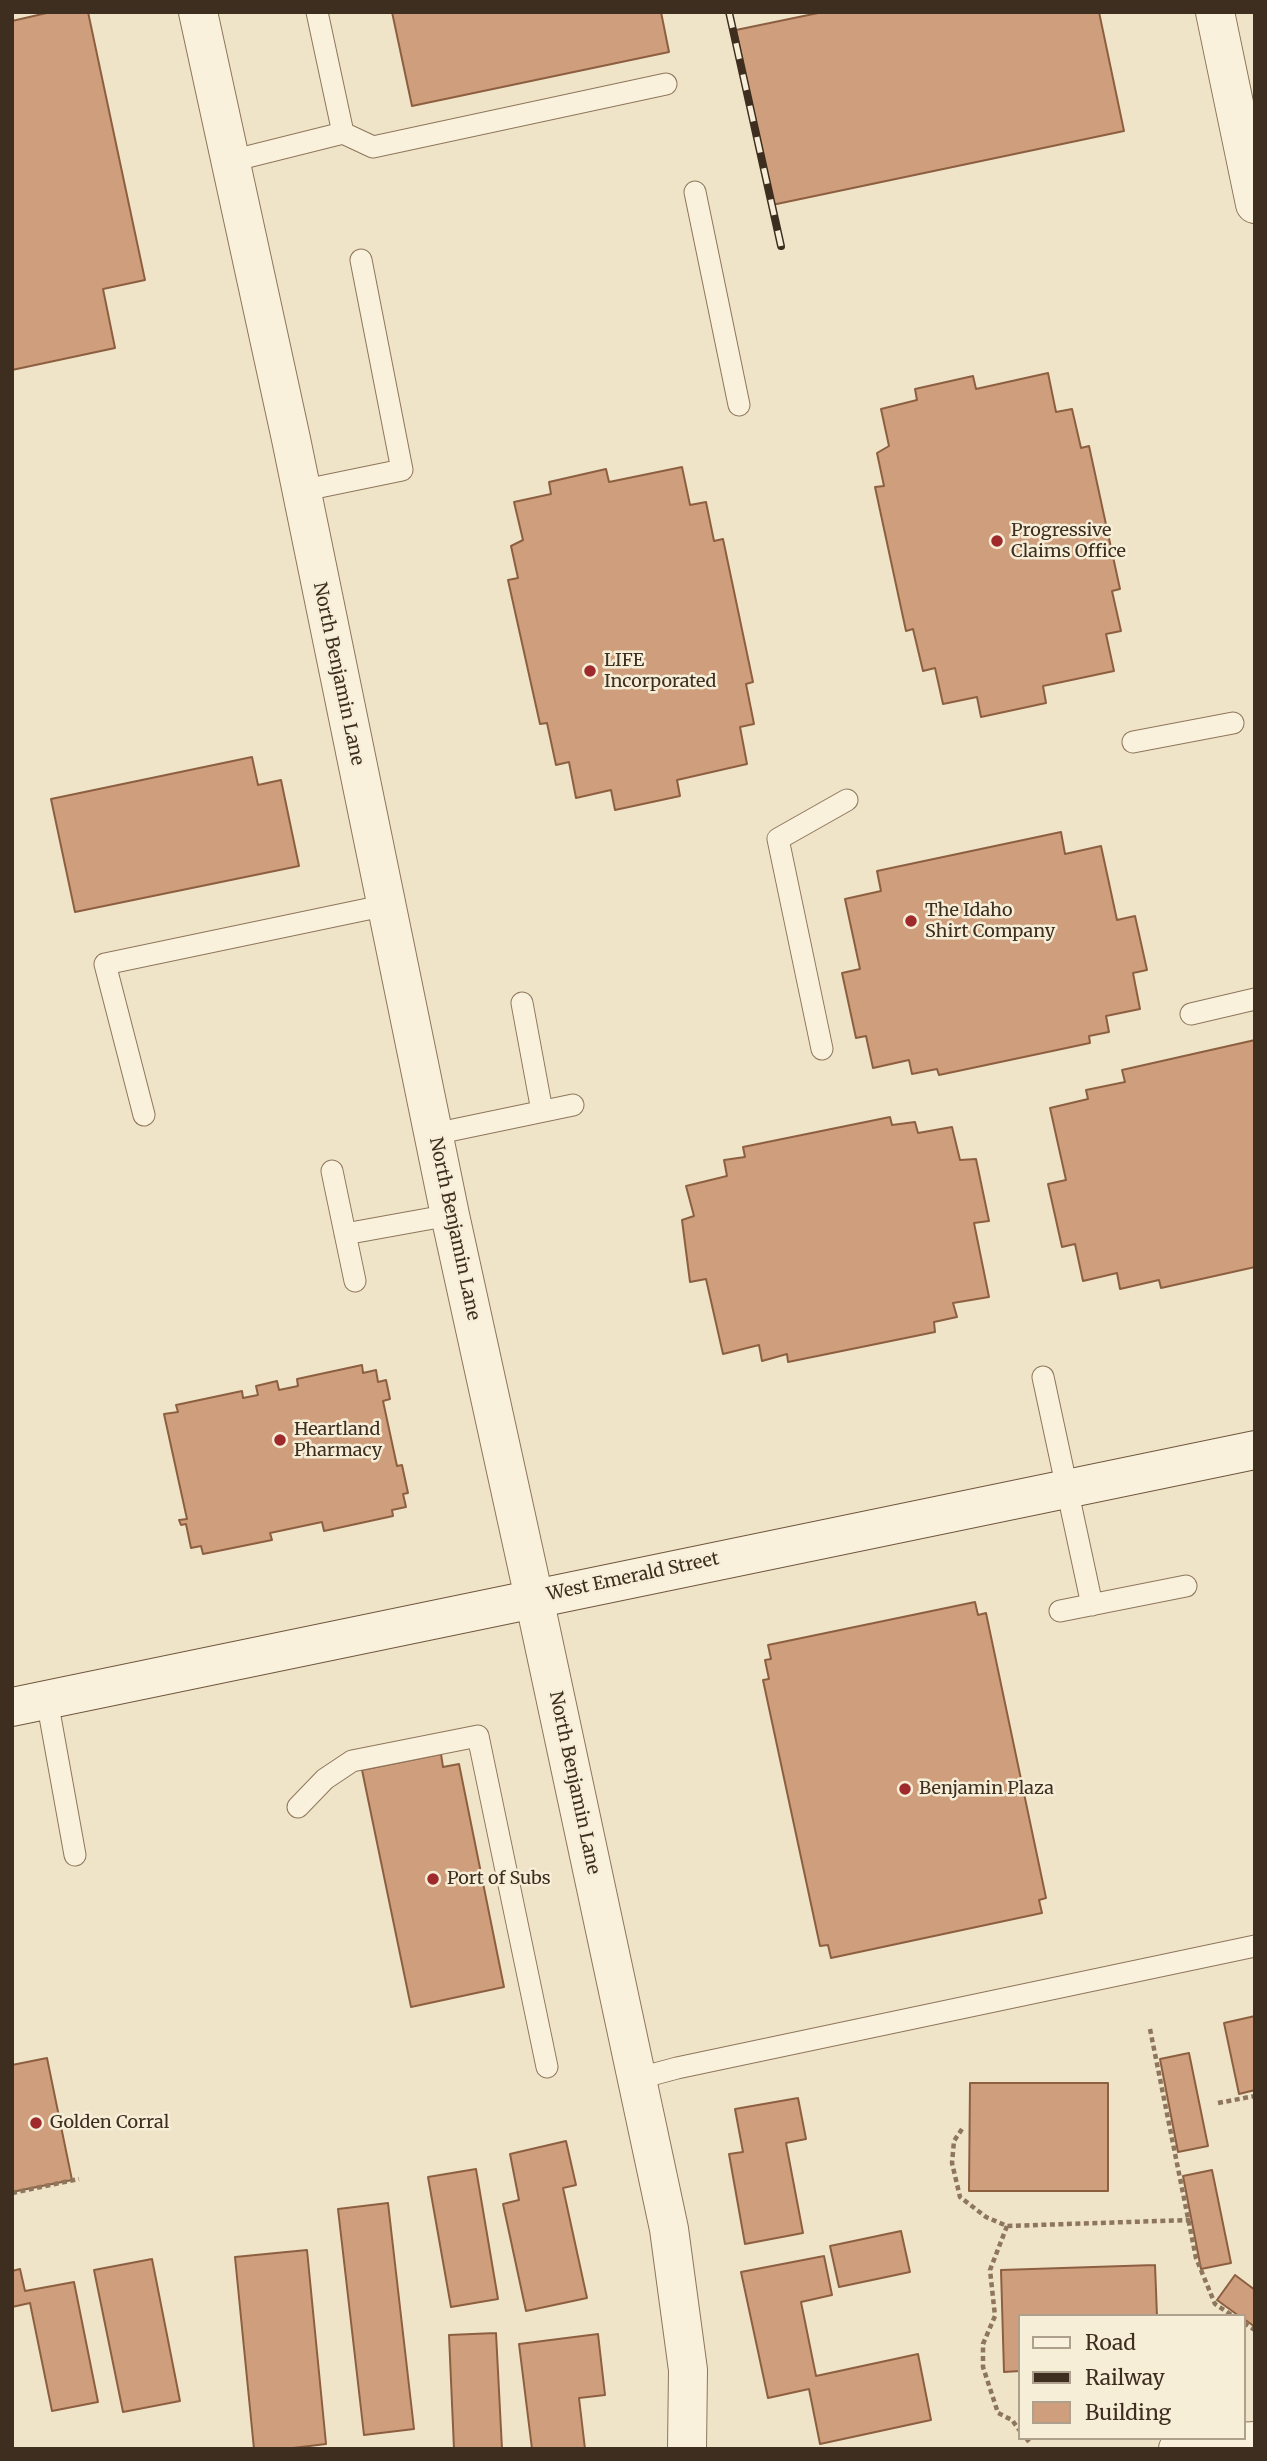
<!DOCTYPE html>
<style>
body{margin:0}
#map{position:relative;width:1267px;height:2461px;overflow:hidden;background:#f0e4c8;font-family:Merriweather,serif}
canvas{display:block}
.frame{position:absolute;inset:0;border:14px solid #3d2e20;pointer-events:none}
.legend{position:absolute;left:1018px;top:2314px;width:228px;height:126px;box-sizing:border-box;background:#f7eed8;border:2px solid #ada18e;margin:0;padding:9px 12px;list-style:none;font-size:21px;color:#3d2e20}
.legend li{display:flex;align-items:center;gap:14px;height:35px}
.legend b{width:35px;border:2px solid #ada18e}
</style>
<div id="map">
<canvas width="1267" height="2461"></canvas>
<div class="frame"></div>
<ul class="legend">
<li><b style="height:9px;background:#faf1dc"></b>Road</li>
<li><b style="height:9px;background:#3d2e20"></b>Railway</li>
<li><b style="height:19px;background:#cf9f7d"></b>Building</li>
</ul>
</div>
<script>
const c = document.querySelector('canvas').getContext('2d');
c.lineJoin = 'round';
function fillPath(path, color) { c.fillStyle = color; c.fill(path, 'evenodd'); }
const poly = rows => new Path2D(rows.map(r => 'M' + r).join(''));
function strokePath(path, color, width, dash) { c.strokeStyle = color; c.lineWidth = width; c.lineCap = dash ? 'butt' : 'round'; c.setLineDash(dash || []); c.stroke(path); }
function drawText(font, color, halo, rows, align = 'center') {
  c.font = font + ' Merriweather,serif'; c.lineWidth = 5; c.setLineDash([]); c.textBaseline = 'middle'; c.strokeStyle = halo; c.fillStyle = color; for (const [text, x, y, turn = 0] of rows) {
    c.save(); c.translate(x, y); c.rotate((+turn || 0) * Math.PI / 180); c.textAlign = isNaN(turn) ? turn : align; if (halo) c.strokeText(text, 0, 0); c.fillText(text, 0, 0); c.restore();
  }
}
const building = poly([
 [51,12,88,12,145,280,103,289,115,348,12,370,12,21,51,12],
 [392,12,661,12,669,52,412,106,392,12],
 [823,12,1099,12,1124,131,772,205,736,30,823,12],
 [1048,373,1056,412,1072,409,1081,448,1089,446,1120,589,1112,591,1121,631,1106,634,1114,671,1043,686,1046,703,981,717,977,697,943,704,935,668,923,671,913,629,906,631,875,487,884,486,877,453,889,446,881,409,917,400,915,389,973,376,976,389,1048,373],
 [682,467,690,505,706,502,714,541,723,539,753,682,746,684,754,724,740,727,747,764,677,780,680,796,615,810,611,790,576,798,569,762,556,765,547,723,540,724,508,580,518,578,511,546,523,540,514,502,551,494,549,482,606,469,609,482,682,467],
 [252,757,258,785,281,780,299,866,75,912,51,799,252,757],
 [1061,832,1065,854,1101,846,1117,920,1135,916,1147,970,1133,973,1140,1009,1106,1016,1109,1032,1089,1036,1090,1043,939,1075,937,1069,912,1074,909,1060,873,1068,866,1036,856,1038,842,973,860,969,845,899,881,891,877,871,1061,832],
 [1255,1040,1255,1267,1161,1288,1159,1280,1120,1289,1117,1273,1083,1281,1075,1244,1062,1247,1048,1184,1066,1180,1050,1108,1088,1099,1086,1090,1125,1082,1122,1070,1255,1040],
 [890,1117,892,1125,915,1122,918,1133,952,1127,960,1160,976,1159,989,1221,974,1223,989,1297,953,1303,957,1317,934,1322,935,1332,788,1362,787,1354,762,1361,759,1345,723,1354,706,1279,690,1282,682,1220,694,1216,686,1186,727,1176,724,1160,745,1157,743,1147,890,1117],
 [362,1365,363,1373,376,1370,378,1382,386,1380,390,1399,383,1401,397,1466,402,1465,408,1493,403,1494,406,1507,392,1510,393,1516,324,1531,322,1522,270,1533,272,1540,203,1554,201,1546,191,1548,186,1524,181,1525,179,1520,187,1519,164,1414,178,1412,176,1405,242,1391,243,1398,258,1395,256,1386,277,1381,279,1390,298,1386,297,1379,362,1365],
 [975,1602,978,1615,986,1613,1046,1898,1039,1900,1042,1913,831,1958,828,1945,820,1946,763,1680,769,1679,765,1660,771,1659,768,1645,975,1602],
 [441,1754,443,1767,459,1764,504,1987,411,2007,362,1770,441,1754],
 [1255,2016,1255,2090,1239,2094,1224,2023,1255,2016],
 [1189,2053,1208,2146,1178,2152,1160,2059,1189,2053],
 [47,2058,72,2180,12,2192,12,2065,47,2058],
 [970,2083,1108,2083,1108,2191,969,2191,970,2083],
 [798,2098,806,2139,786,2143,803,2233,745,2244,729,2154,743,2152,735,2109,798,2098],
 [566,2141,576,2185,563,2188,587,2298,526,2311,503,2204,519,2200,510,2154,566,2141],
 [476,2169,498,2299,451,2307,428,2177,476,2169],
 [1212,2170,1231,2263,1201,2269,1183,2176,1212,2170],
 [388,2203,414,2429,364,2435,338,2209,388,2203],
 [901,2231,910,2272,839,2287,830,2246,901,2231],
 [307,2250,326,2444,285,2449,254,2449,235,2257,307,2250],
 [824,2256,832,2295,801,2302,816,2376,918,2354,931,2420,820,2444,809,2389,768,2398,741,2272,824,2256],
 [152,2259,180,2401,123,2412,94,2270,152,2259],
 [1155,2265,1157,2316,1020,2316,1020,2371,1004,2372,1001,2270,1155,2265],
 [20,2269,25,2291,74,2282,98,2402,52,2411,30,2303,12,2307,12,2271,20,2269],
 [1235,2275,1255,2290,1255,2327,1244,2319,1244,2316,1239,2316,1217,2300,1235,2275],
 [496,2333,502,2449,454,2449,449,2335,496,2333],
 [598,2334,605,2395,579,2398,585,2449,532,2449,519,2344,598,2334]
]);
const path = poly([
 [1150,2029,1196,2258,1215,2304,1233,2316],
 [1218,2103,1255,2096],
 [962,2129,954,2141,952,2163,960,2197,986,2217,1007,2226,1190,2220],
 [12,2193,79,2179],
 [1007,2226,990,2270,995,2316,983,2344,983,2367,998,2413,1012,2420,1020,2431],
 [1244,2323,1255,2330],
 [1026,2438,1029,2442]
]);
const service = poly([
 [317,12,343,133],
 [231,161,343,133,373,147,666,84],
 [695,192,739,405],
 [300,491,402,470,361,260],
 [1133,742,1233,723],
 [522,1003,542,1111],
 [1191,1014,1255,999],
 [822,1049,778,839,847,800],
 [144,1115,105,964,387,905],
 [434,1134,573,1105],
 [332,1171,355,1281],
 [345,1234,450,1215],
 [1043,1377,1092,1605],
 [1060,1611,1186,1586],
 [47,1700,75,1855],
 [298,1807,325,1779,352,1761,478,1736,547,2067],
 [636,2079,677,2068,1255,1946]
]);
const minor = poly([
 [534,1598,669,2229,688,2370,687,2449],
 [1178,2449,1220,2443,1255,2441]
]);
const tertiary = poly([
 [198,12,291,439,450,1215,534,1598],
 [1215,12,1255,204]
]);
const secondary = poly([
 [12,1707,1255,1450]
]);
const rail = poly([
 [729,12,781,246]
]);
const markers = [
 [997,541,7,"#9e2a2b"],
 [590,671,7,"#9e2a2b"],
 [911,921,7,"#9e2a2b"],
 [280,1440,7,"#9e2a2b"],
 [905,1789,7,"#9e2a2b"],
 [433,1879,7,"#9e2a2b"],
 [36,2123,7,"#9e2a2b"]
];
const poiNames = [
 ["Progressive",1011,531],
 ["Claims Office",1011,552],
 ["LIFE",604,661],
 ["Incorporated",604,682],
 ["The Idaho",925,911],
 ["Shirt Company",925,932],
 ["Heartland",294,1430],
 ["Pharmacy",294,1451],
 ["Benjamin Plaza",919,1789],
 ["Port of Subs",447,1879],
 ["Golden Corral",50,2123]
];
const streetNames = [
 ["North Benjamin Lane",338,674,78],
 ["North Benjamin Lane",454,1229,78],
 ["West Emerald Street",633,1577,-12],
 ["North Benjamin Lane",574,1783,78]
];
fillPath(building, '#cf9f7d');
strokePath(building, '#8d5f41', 2);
strokePath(service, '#8d765c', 23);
strokePath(minor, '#8d765c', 40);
strokePath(tertiary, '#8d765c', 40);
strokePath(secondary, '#6f573f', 40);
strokePath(path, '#8d765c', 4.5, [5, 3.5]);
strokePath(service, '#faf1dc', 21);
strokePath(minor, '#faf1dc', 38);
strokePath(tertiary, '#faf1dc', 38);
strokePath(secondary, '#faf1dc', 38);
strokePath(rail, '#3d2e20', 8);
strokePath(rail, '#f7eed8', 5, [16]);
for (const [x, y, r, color] of markers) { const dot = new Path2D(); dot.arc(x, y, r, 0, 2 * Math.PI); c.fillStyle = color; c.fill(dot); strokePath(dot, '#f7eed8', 2.5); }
drawText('18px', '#3d2e20', '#f7eed8', poiNames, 'left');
drawText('18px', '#3d2e20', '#f7eed8', streetNames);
</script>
